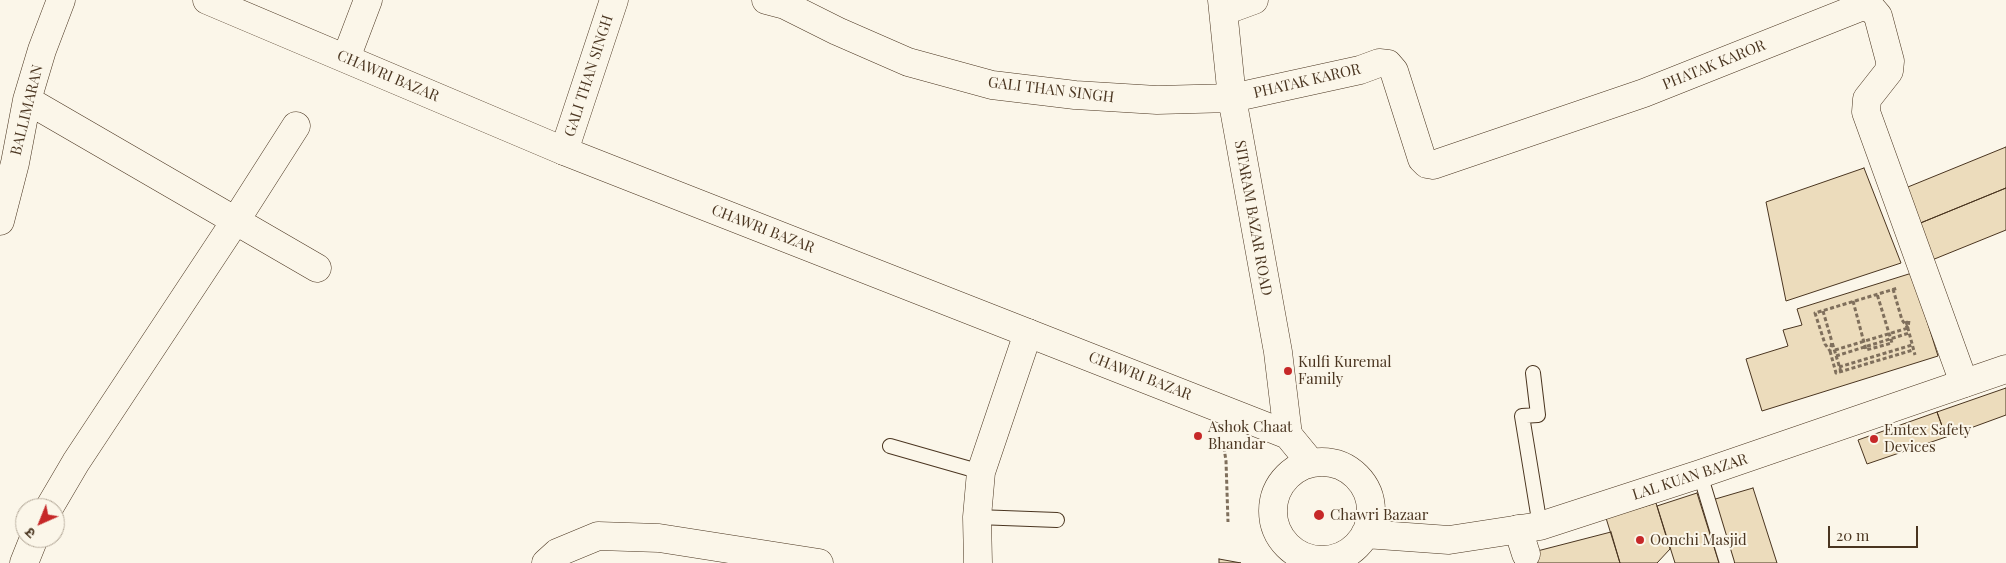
<!DOCTYPE html>
<meta charset="utf-8">
<style>
body{margin:0}
#map{position:relative;width:2006px;height:563px;overflow:hidden;background:#fbf6e9;font-family:"Playfair Display","Noto Sans Devanagari",serif}
canvas{display:block}
.north{position:absolute;left:15px;top:498px;width:50px;height:50px;box-sizing:border-box;background:#fbf6e9;border:1px solid #b4a999;border-radius:50%;rotate:224deg;font-size:14px;font-weight:700;line-height:20px;text-align:center;color:#4a3520}
.north::after{content:'';display:block;margin:auto;width:18px;height:22px;background:#c62828;clip-path:polygon(50% 0,100% 100%,50% 72%,0 100%)}
.scale{position:absolute;left:1828px;top:526px;width:90px;height:22px;box-sizing:border-box;border:2px solid #4a3520;border-top:0;padding-left:6px;font-size:15px;line-height:18px;white-space:nowrap;color:#4a3520;-webkit-text-stroke:4px #fbf6e9;paint-order:stroke}
</style>
<div id="map">
<canvas width="2006" height="563"></canvas>
<div class="north">उ</div>
<div class="scale">20 m</div>
</div>
<script>
const c = document.querySelector('canvas').getContext('2d');
c.lineJoin = 'round';
function fillPath(path, color) { c.fillStyle = color; c.fill(path, 'evenodd'); }
const poly = rows => new Path2D(rows.map(r => 'M' + r).join(''));
function strokePath(path, color, width, dash) { c.strokeStyle = color; c.lineWidth = width; c.lineCap = dash ? 'butt' : 'round'; c.setLineDash(dash || []); c.stroke(path); }
function drawText(font, color, halo, rows, align = 'center') {
  c.font = font + ' "Playfair Display",serif'; c.lineWidth = 4; c.setLineDash([]); c.textBaseline = 'middle'; c.strokeStyle = halo; c.fillStyle = color; for (const [text, x, y, turn = 0] of rows) {
    c.save(); c.translate(x, y); c.rotate((+turn || 0) * Math.PI / 180); c.textAlign = isNaN(turn) ? turn : align; if (halo) c.strokeText(text, 0, 0); c.fillText(text, 0, 0); c.restore();
  }
}
const building = poly([
 [2006,147,2006,188,1918,224,1903,189,2006,147],
 [1864,168,1901,263,1786,301,1766,202,1864,168],
 [2006,188,2006,230,1932,260,1918,224,2006,188],
 [1912,273,1938,356,1762,411,1746,359,1788,346,1783,330,1802,325,1797,309,1912,273],
 [2006,388,2006,415,1946,437,1937,412,2006,388],
 [1937,412,1946,437,1867,464,1858,440,1937,412],
 [1753,488,1777,563,1732,563,1712,500,1753,488],
 [1697,493,1719,563,1675,563,1657,506,1697,493],
 [1656,503,1670,549,1657,563,1620,563,1606,518,1656,503],
 [1611,532,1620,563,1515,563,1514,557,1611,532],
 [1219,559,1241,563,1219,563,1219,559]
]);
const path = poly([
 [1893,289,1902,320,1908,328,1909,320],
 [1853,301,1866,350,1892,343,1877,294],
 [1823,311,1832,342],
 [1906,321,1915,355],
 [1835,350,1908,328],
 [1830,351,1836,373,1913,350],
 [1836,356,1909,333],
 [1839,367,1912,345],
 [1841,372,1832,342,1830,351,1825,344,1815,313,1898,288],
 [1223,441,1226,461,1228,522]
]);
const lane = poly([
 [1533,373,1538,415,1522,416,1540,526],
 [890,446,981,472],
 [1700,474,1727,563],
 [977,517,1057,520]
]);
const street = poly([
 [766,0,785,5,837,31,908,62,992,85,1075,95,1157,100,1232,98,1360,70,1379,63,1388,64,1394,71,1422,159,1427,164,1433,165,1644,93,1863,6,1872,9,1878,16,1890,61,1889,71,1867,99,1866,112,1964,383],
 [1222,0,1232,98,1278,352,1288,435],
 [1224,11,1254,0],
 [346,58,368,0],
 [27,100,317,268],
 [564,151,614,0],
 [0,221,15,163,27,100,42,50,61,0],
 [49,508,76,462,236,220,296,126],
 [1518,529,1526,554],
 [24,563,34,538],
 [546,563,557,553,598,536,659,538,819,563],
 [978,563,977,517,981,472,1028,333]
]);
const secondary = poly([
 [207,0,564,151,1288,435,1311,463],
 '1273 511a49 49 0 1 1 98 0a49 49 0 1 1-98 0Z',
 [1365,534,1449,540,1540,526,1700,474,2006,369]
]);
const markers = [
 [1288,371,5,"#c62828"],
 [1198,436,5,"#c62828"],
 [1874,439,5,"#c62828"],
 [1319,515,6,"#c62828"],
 [1640,540,5,"#c62828"]
];
const streetNames = [
 ["PHATAK KAROR",1714,65,-22],
 ["CHAWRI BAZAR",388,76,23],
 ["GALI THAN SINGH",589,76,-72],
 ["PHATAK KAROR",1307,81,-13],
 ["GALI THAN SINGH",1051,90,7],
 ["BALLIMARAN",27,110,-76],
 ["SITARAM BAZAR ROAD",1253,218,80],
 ["CHAWRI BAZAR",763,229,21],
 ["CHAWRI BAZAR",1140,376,21],
 ["LAL KUAN BAZAR",1690,477,-18]
];
const poiNames = [
 ["Kulfi Kuremal",1298,362],
 ["Family",1298,379],
 ["Ashok Chaat",1208,427],
 ["Bhandar",1208,444],
 ["Emtex Safety",1884,430],
 ["Devices",1884,447],
 ["Chawri Bazaar",1330,515],
 ["Oonchi Masjid",1650,540]
];
fillPath(building, '#ecdcbc');
strokePath(building, '#4a3520', 1);
strokePath(lane, '#4a3520', 16);
strokePath(street, '#4a3520', 29);
strokePath(secondary, '#4a3520', 29);
strokePath(path, '#7f6f5c', 3, [4, 2.5]);
strokePath(lane, '#fbf6e9', 14);
strokePath(street, '#fbf6e9', 28);
strokePath(secondary, '#fbf6e9', 28);
for (const [x, y, r, color] of markers) { const dot = new Path2D(); dot.arc(x, y, r, 0, 2 * Math.PI); c.fillStyle = color; c.fill(dot); strokePath(dot, '#fbf6e9', 2); }
drawText('15px', '#4a3520', '#fbf6e9', streetNames);
drawText('15px', '#4a3520', '#fbf6e9', poiNames, 'left');
</script>
